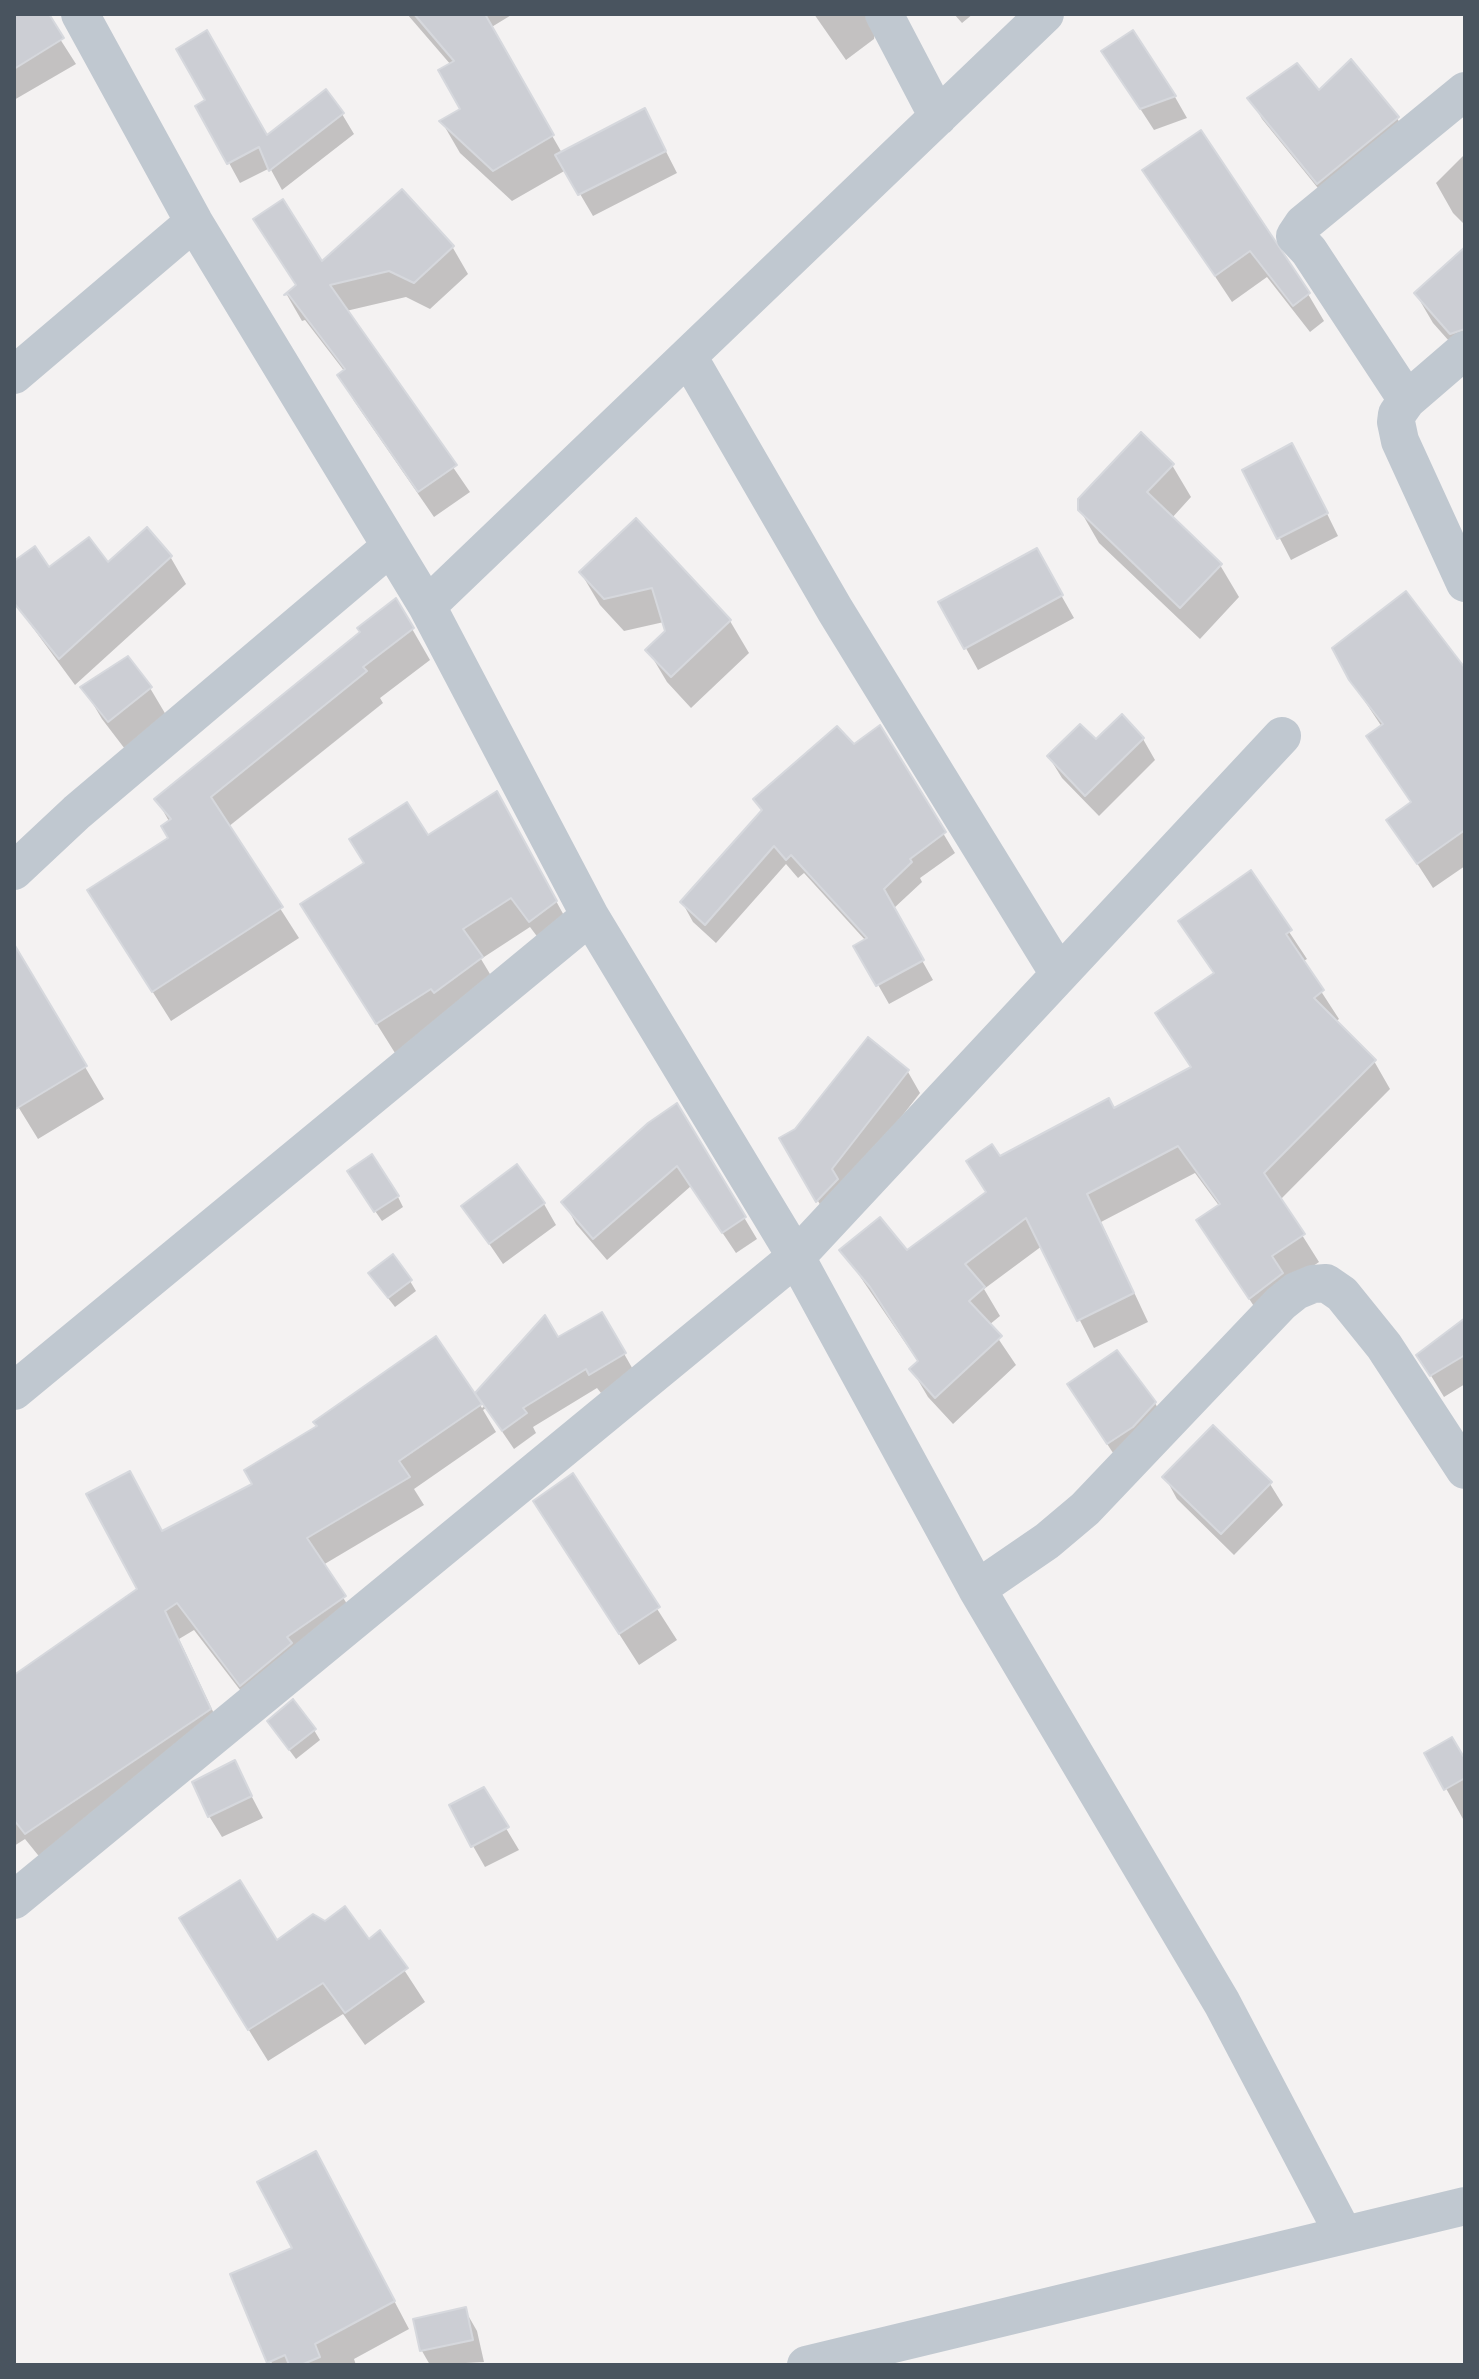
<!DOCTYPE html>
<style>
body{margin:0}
#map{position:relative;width:1479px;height:2379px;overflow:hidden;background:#f4f2f2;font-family:Raleway,sans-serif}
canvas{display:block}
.frame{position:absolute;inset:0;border:16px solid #49545f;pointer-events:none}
</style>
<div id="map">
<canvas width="1479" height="2379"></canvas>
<div class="frame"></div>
</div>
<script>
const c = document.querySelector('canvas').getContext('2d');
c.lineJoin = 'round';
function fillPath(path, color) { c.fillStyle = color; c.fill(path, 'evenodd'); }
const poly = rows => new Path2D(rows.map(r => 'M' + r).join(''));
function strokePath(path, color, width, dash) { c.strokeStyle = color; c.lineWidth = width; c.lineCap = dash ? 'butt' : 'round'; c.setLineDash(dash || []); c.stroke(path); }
const shadow = poly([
 [14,14,44,14,76,64,14,100],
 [407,14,513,14,490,28,562,153,656,132,677,173,593,216,566,170,512,201,460,153,442,122,463,110,451,65],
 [814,14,869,14,876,27,874,39,846,60],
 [954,14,973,14,962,23],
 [1133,33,1175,97,1187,118,1154,130,1117,73],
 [1318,93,1397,118,1409,139,1330,203,1262,119,1250,98],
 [198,106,267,138,342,114,354,134,282,190,270,168,240,183],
 [1464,155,1465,156,1465,225,1453,213,1436,183],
 [1145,171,1308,294,1324,321,1310,332,1267,277,1232,302],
 [402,192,453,248,468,274,430,309,406,297,346,311,470,492,434,517,354,401,339,375,345,372,305,320,302,321,287,295],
 [1465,250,1465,359,1433,323,1416,294],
 [1172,465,1191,497,1171,519,1220,565,1239,597,1200,639,1099,543,1080,510],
 [1304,467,1338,536,1291,560,1245,471],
 [636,521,730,621,749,653,691,708,667,682,648,650,667,632,664,622,624,631,600,605,581,573],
 [147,530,171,558,186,584,75,685,14,602,14,563,49,570,107,565],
 [1036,551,1074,618,978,670,941,603],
 [396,601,430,660,380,698,383,703,228,827,299,938,171,1021,108,921,170,839,170,823,157,800,363,633],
 [1465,670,1465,866,1433,888,1389,820,1412,804,1368,736,1382,727,1350,679],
 [83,687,150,688,169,720,128,753,102,719],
 [879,727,955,853,920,878,922,882,893,909,933,980,889,1004,856,946,866,941,804,873,798,878,786,864,716,943,693,922,682,902,763,812,756,800,854,746],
 [1143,739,1155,760,1099,816,1062,778,1049,757,1096,742],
 [514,824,573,932,548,951,530,927,481,959,499,989,395,1053,321,935,428,837],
 [1250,873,1307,959,1302,962,1339,1019,1335,1022,1374,1061,1390,1089,1280,1200,1319,1262,1287,1284,1266,1325,1199,1221,1220,1207,1195,1173,1101,1222,1148,1322,1094,1348,1042,1246,984,1289,1000,1316,989,1325,1016,1365,953,1424,928,1397,912,1370,919,1363,842,1250,907,1253,988,1194,999,1159,1113,1110,1192,1069,1157,1014,1215,975,1181,921],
 [30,974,104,1099,38,1139,14,1100,14,984],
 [908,1072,920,1093,843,1192,830,1222,782,1138],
 [677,1106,757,1239,736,1253,691,1186,607,1260,576,1224,564,1202],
 [355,1182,398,1197,403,1207,382,1221],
 [544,1204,556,1225,503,1264,464,1207],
 [410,1281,416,1291,395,1307,377,1284],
 [602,1315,635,1373,601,1393,597,1388,533,1427,536,1433,514,1449,486,1408,483,1410,496,1432,414,1489,424,1505,323,1565,360,1625,257,1712,194,1630,179,1639,225,1737,42,1860,25,1839,14,1846,14,1677,139,1589,162,1534,254,1484,319,1427,436,1339,482,1408,557,1340],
 [1450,1332,1465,1357,1465,1384,1444,1397,1419,1356],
 [1155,1403,1167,1425,1121,1465,1082,1406],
 [572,1476,677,1640,639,1665,555,1534],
 [1165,1477,1270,1484,1283,1505,1234,1555,1177,1499],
 [314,1730,320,1740,296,1759,275,1731],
 [1427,1754,1465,1763,1465,1821,1463,1819],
 [234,1763,263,1818,222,1837,209,1816],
 [483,1790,519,1850,485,1867,473,1846],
 [380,1933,425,2002,365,2045,343,2014,268,2061,200,1951,276,1943,369,1942],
 [331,2181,409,2329,354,2359,356,2365,271,2365,295,2249],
 [465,2310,477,2331,484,2362,430,2365,422,2351]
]);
const building = poly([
 [14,14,49,14,64,38,14,69,14,14],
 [414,14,485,14,554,135,493,171,439,121,460,109,438,70,454,61,414,14],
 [207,30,267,135,326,89,344,113,269,171,259,147,227,164,195,106,205,100,176,49,207,30],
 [1133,30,1176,96,1140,109,1101,51,1133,30],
 [1351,59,1399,117,1317,184,1247,98,1297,63,1319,90,1351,59],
 [645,108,666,151,578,195,555,155,645,108],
 [1201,130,1310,293,1293,306,1250,251,1215,276,1142,170,1201,130],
 [402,189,454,246,414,283,389,271,330,285,457,465,418,492,337,375,345,369,288,294,284,295,296,285,253,219,283,199,322,261,402,189],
 [1465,247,1465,329,1450,334,1414,293,1465,247],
 [1141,432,1174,464,1147,492,1222,564,1180,608,1078,510,1078,499,1141,432],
 [1292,443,1328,513,1277,539,1242,470,1292,443],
 [636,518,731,620,671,677,645,650,665,631,652,588,604,599,579,572,636,518],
 [147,527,172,556,59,659,14,603,14,561,35,546,49,567,89,537,108,562,147,527],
 [1037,548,1063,595,964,649,938,602,1037,548],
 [1406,591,1465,668,1465,830,1417,864,1386,820,1411,802,1366,736,1383,724,1349,680,1332,648,1406,591],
 [396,598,414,628,363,667,367,671,211,797,283,907,152,992,87,890,168,838,161,826,171,819,154,799,360,632,357,628,396,598],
 [128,656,152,687,108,722,80,687,128,656],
 [1122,714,1144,738,1085,796,1047,756,1080,724,1096,739,1122,714],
 [880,725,946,832,910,859,912,862,884,889,924,960,876,986,853,946,867,938,791,855,786,860,774,846,705,925,680,902,762,810,753,799,837,726,854,744,880,725],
 [497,791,557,901,529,922,511,898,463,929,483,957,434,993,431,989,376,1024,300,904,364,863,349,839,407,802,428,835,497,791],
 [1251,870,1292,930,1286,934,1324,990,1314,998,1376,1060,1264,1173,1305,1234,1272,1256,1283,1273,1249,1299,1196,1220,1220,1204,1178,1146,1087,1194,1134,1293,1077,1321,1026,1218,965,1264,985,1287,969,1301,1002,1336,935,1398,909,1369,918,1361,870,1287,839,1250,880,1217,907,1250,986,1192,966,1161,992,1144,1000,1156,1109,1098,1114,1108,1191,1067,1155,1013,1214,973,1178,921,1251,870],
 [14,944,87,1066,14,1110,14,944],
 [868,1037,909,1070,832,1169,838,1179,816,1202,779,1138,795,1129,868,1037],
 [677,1103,746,1217,722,1233,677,1166,593,1239,561,1202,648,1123,677,1103],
 [372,1154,399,1196,374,1212,347,1171,372,1154],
 [517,1164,545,1203,489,1244,461,1206,517,1164],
 [393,1254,412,1280,388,1298,368,1273,393,1254],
 [602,1312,626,1353,589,1375,586,1369,523,1408,527,1413,502,1431,475,1393,545,1315,558,1337,602,1312],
 [1465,1318,1465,1355,1430,1376,1416,1355,1465,1318],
 [436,1336,482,1404,399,1461,410,1477,307,1538,346,1596,287,1637,292,1643,240,1686,177,1603,165,1611,211,1709,25,1834,14,1820,14,1675,137,1589,86,1494,130,1471,162,1531,252,1484,244,1470,317,1426,313,1422,436,1336],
 [1117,1350,1156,1402,1133,1427,1107,1444,1067,1384,1117,1350],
 [1213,1425,1272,1482,1221,1534,1162,1477,1213,1425],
 [573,1473,660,1607,619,1634,533,1501,573,1473],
 [293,1699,316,1729,289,1750,267,1721,293,1699],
 [1452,1737,1465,1759,1465,1778,1444,1790,1424,1753,1452,1737],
 [235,1760,252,1796,208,1817,192,1782,235,1760],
 [484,1787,509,1827,471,1847,449,1805,484,1787],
 [240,1880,277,1940,313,1914,325,1921,345,1906,369,1939,380,1930,408,1968,345,2013,323,1983,248,2030,179,1918,240,1880],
 [316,2151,395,2301,315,2344,320,2357,301,2365,289,2365,285,2355,267,2363,230,2274,292,2248,257,2182,316,2151],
 [466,2307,473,2340,420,2351,413,2319,466,2307]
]);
const street = poly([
 [80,14,194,222,427,606,590,916,796,1257,977,1589,1222,2003,1343,2233],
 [884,14,938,117],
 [1465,350,1407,400,1397,414,1396,422,1400,441,1465,583],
 [689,358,835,610,1059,974],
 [14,375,194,222],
 [1407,400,1309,251,1295,236,1303,224,1465,91],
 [427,606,1045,14],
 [14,871,77,812,389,548],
 [14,1391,590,916],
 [977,1589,1047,1541,1085,1509,1281,1303,1296,1291,1313,1284,1326,1283,1342,1294,1384,1346,1465,1470],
 [14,1900,796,1257,1282,736],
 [806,2365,1465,2206]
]);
fillPath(shadow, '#0003');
fillPath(building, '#ccced4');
strokePath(building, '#d6d8dd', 2);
strokePath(street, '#c0c8d0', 38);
</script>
